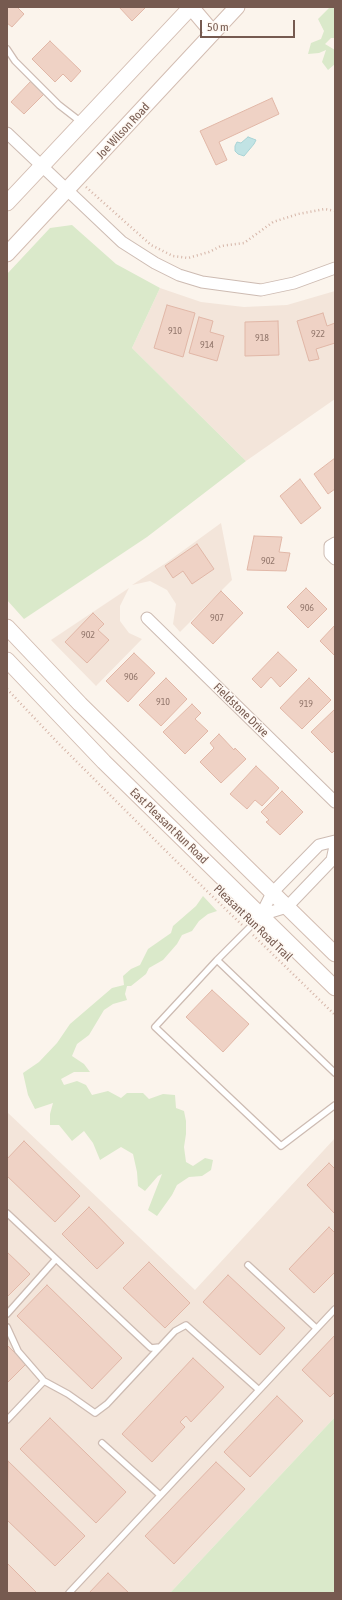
<!DOCTYPE html>
<style>
body{margin:0}
#map{position:relative;width:342px;height:1600px;overflow:hidden;background:#fbf4ec;font-family:"Asap Condensed",sans-serif}
canvas{display:block}
.frame{position:absolute;inset:0;border:8px solid #765a50;pointer-events:none}
.scale{position:absolute;left:200px;top:20px;width:95px;height:18px;box-sizing:border-box;border:2px solid #765a50;border-top:0;padding-left:5px;font-size:12px;line-height:14px;white-space:nowrap;color:#765a50;-webkit-text-stroke:3px #fef8f2;paint-order:stroke}
</style>
<div id="map">
<canvas width="342" height="1600"></canvas>
<div class="frame"></div>
<div class="scale">50 m</div>
</div>
<script>
const c = document.querySelector('canvas').getContext('2d');
c.lineJoin = 'round';
function fillPath(path, color) { c.fillStyle = color; c.fill(path, 'evenodd'); }
const poly = rows => new Path2D(rows.map(r => 'M' + r).join(''));
function strokePath(path, color, width, dash) { c.strokeStyle = color; c.lineWidth = width; c.lineCap = dash ? 'butt' : 'round'; c.setLineDash(dash || []); c.stroke(path); }
function drawText(font, color, halo, rows, align = 'center') {
  c.font = font + ' "Asap Condensed",sans-serif'; c.lineWidth = 3; c.setLineDash([]); c.textBaseline = 'middle'; c.strokeStyle = halo; c.fillStyle = color; for (const [text, x, y, turn = 0] of rows) {
    c.save(); c.translate(x, y); c.rotate((+turn || 0) * Math.PI / 180); c.textAlign = isNaN(turn) ? turn : align; if (halo) c.strokeText(text, 0, 0); c.fillText(text, 0, 0); c.restore();
  }
}
const residential = poly([
 [160,288,201,302,244,307,287,305,335,291,335,399,246,461,132,348],
 [221,523,232,580,180,632,173,624,176,604,167,590,150,581,132,585,166,563],
 [129,588,120,606,120,621,129,633,142,639,96,686,51,640],
 [7,1112,195,1290,335,1138,335,1417,170,1593,7,1593]
]);
const green = poly([
 [330,7,335,7,335,38,331,38,325,44,335,50,335,64,328,70,322,62,326,50,319,53,308,54,311,43,321,39,324,31,318,19],
 [72,225,116,264,160,288,132,348,246,461,147,537,24,619,7,600,7,274,50,228],
 [203,896,217,911,208,914,199,921,192,931,182,935,177,944,163,960,149,968,146,974,131,986,127,986,125,994,127,1000,113,1004,104,1010,89,1035,77,1044,72,1056,84,1064,90,1072,74,1072,61,1079,64,1085,77,1081,86,1085,92,1095,108,1091,121,1098,127,1093,143,1093,149,1099,163,1094,175,1095,176,1108,184,1111,186,1121,186,1134,184,1147,186,1162,193,1166,205,1158,213,1160,211,1170,202,1176,189,1177,177,1185,172,1195,157,1216,148,1210,162,1174,158,1176,145,1191,138,1186,137,1172,133,1154,121,1147,100,1160,93,1143,84,1131,72,1141,59,1125,50,1125,50,1114,53,1103,35,1109,28,1095,23,1073,39,1062,57,1043,70,1024,112,988,124,985,123,976,131,969,140,965,148,949,171,933,173,926,196,906],
 [335,1417,335,1593,170,1593]
]);
const water = poly([
 [248,137,256,140,254,144,244,156,238,154,235,151,235,146,237,142,241,143,248,137]
]);
const building = poly([
 [7,7,17,7,24,14,12,27,7,23,7,7],
 [119,7,146,7,132,21,119,7],
 [50,41,81,71,71,82,63,74,55,82,32,59,50,41],
 [31,81,44,94,24,114,11,102,31,81],
 [272,98,279,114,219,142,227,160,216,165,200,131,272,98],
 [167,305,195,313,183,357,154,348,167,305],
 [323,313,327,326,335,323,335,343,316,349,319,359,309,361,297,321,323,313],
 [199,317,213,321,210,332,224,336,217,361,189,353,199,317],
 [278,321,279,355,245,356,245,322,278,321],
 [335,458,335,489,328,494,314,474,335,458],
 [300,479,321,508,301,524,280,496,300,479],
 [254,536,282,537,279,552,290,553,286,571,247,570,254,536],
 [197,544,214,569,192,584,183,571,173,578,165,566,197,544],
 [306,588,327,609,308,628,287,607,306,588],
 [221,591,243,613,213,644,191,623,221,591],
 [93,613,104,624,98,630,109,640,87,663,65,642,93,613],
 [335,625,335,656,320,641,335,625],
 [278,652,297,670,280,687,271,677,261,688,252,679,278,652],
 [134,653,155,673,128,702,106,681,134,653],
 [166,678,187,699,161,726,139,705,166,678],
 [309,678,331,700,302,729,280,708,309,678],
 [192,704,201,713,195,719,208,731,185,754,163,732,192,704],
 [335,709,335,750,332,753,311,732,335,709],
 [219,734,234,750,235,748,246,759,221,783,200,762,214,748,210,743,219,734],
 [256,766,279,788,262,806,255,800,247,809,230,794,256,766],
 [282,791,303,812,280,835,266,822,269,820,261,812,282,791],
 [212,990,249,1024,223,1052,186,1017,212,990],
 [24,1141,80,1196,55,1222,7,1176,7,1159,24,1141],
 [329,1163,335,1169,335,1214,307,1185,329,1163],
 [89,1207,124,1243,97,1269,62,1234,89,1207],
 [329,1227,335,1233,335,1272,314,1293,289,1269,329,1227],
 [7,1252,30,1274,7,1297,7,1252],
 [149,1262,190,1303,165,1328,123,1288,149,1262],
 [228,1275,285,1328,260,1355,203,1302,228,1275],
 [47,1285,122,1358,92,1389,17,1316,47,1285],
 [335,1335,335,1392,330,1397,302,1370,335,1335],
 [7,1345,26,1364,7,1383,7,1345],
 [193,1358,224,1387,191,1422,186,1416,180,1422,185,1427,152,1462,122,1434,193,1358],
 [277,1396,303,1421,250,1477,224,1452,277,1396],
 [50,1418,126,1492,96,1523,20,1449,50,1418],
 [8,1461,85,1536,55,1566,7,1520,8,1461],
 [216,1462,245,1489,174,1564,145,1536,216,1462],
 [7,1563,37,1593,7,1593,7,1563],
 [108,1573,129,1593,89,1593,108,1573]
]);
const path = poly([
 [86,187,151,245,173,256,188,258,209,252,221,246,244,243,273,222,298,214,325,209,335,211],
 [7,689,58,743,175,860,242,925],
 [253,935,335,1015]
]);
const service = poly([
 [7,49,15,61,59,105,81,122],
 [261,916,217,960,335,1073],
 [217,960,155,1027,281,1146,335,1105],
 [7,1213,151,1348,160,1347],
 [248,1265,316,1328],
 [7,1314,56,1259],
 [7,1327,18,1351,44,1381],
 [7,1420,44,1381,68,1394,95,1413,107,1404,175,1331,186,1325,259,1390],
 [102,1443,160,1495],
 [69,1593,335,1309]
]);
const minor = poly([
 [7,133,122,242,155,263,179,275,202,282,261,290,294,283,335,268],
 [335,543,330,546,330,554,335,559],
 [147,618,335,802],
 [261,915,272,893,319,845,335,841],
 [261,915,287,907,332,860,335,846]
]);
const secondary = poly([
 [191,7,213,33],
 [7,203,191,7],
 [7,254,237,7],
 [7,627,80,704,335,954],
 [7,660,104,762,335,988]
]);
const numberNames = [
 ["910",175,331],
 ["922",318,334],
 ["918",262,338],
 ["914",207,345],
 ["902",268,561],
 ["906",307,608],
 ["907",217,618],
 ["902",88,635],
 ["906",131,677],
 ["910",163,702],
 ["919",306,704]
];
const streetNames = [
 ["Joe Wilson Road",123,131,-47],
 ["Fieldstone Drive",241,710,44],
 ["East Pleasant Run Road",169,826,44],
 ["Pleasant Run Road Trail",253,923,44]
];
fillPath(residential, '#f3e5da');
fillPath(green, '#dae9ca');
fillPath(water, '#c1e3e4');
strokePath(water, '#a8d3d5', 1);
fillPath(building, '#efd2c5');
strokePath(building, '#e1b7a7', 1);
strokePath(service, '#cdbbb2', 8);
strokePath(minor, '#cdbbb2', 13);
strokePath(secondary, '#d3bdb2', 17);
strokePath(path, '#d5b5a8', 2.5, [1, 3]);
strokePath(service, '#fff', 5.5);
strokePath(minor, '#fff', 11);
strokePath(secondary, '#fff', 15);
drawText('10px', '#94786d', null, numberNames);
drawText('12px', '#765a50', '#fef8f2', streetNames);
</script>
